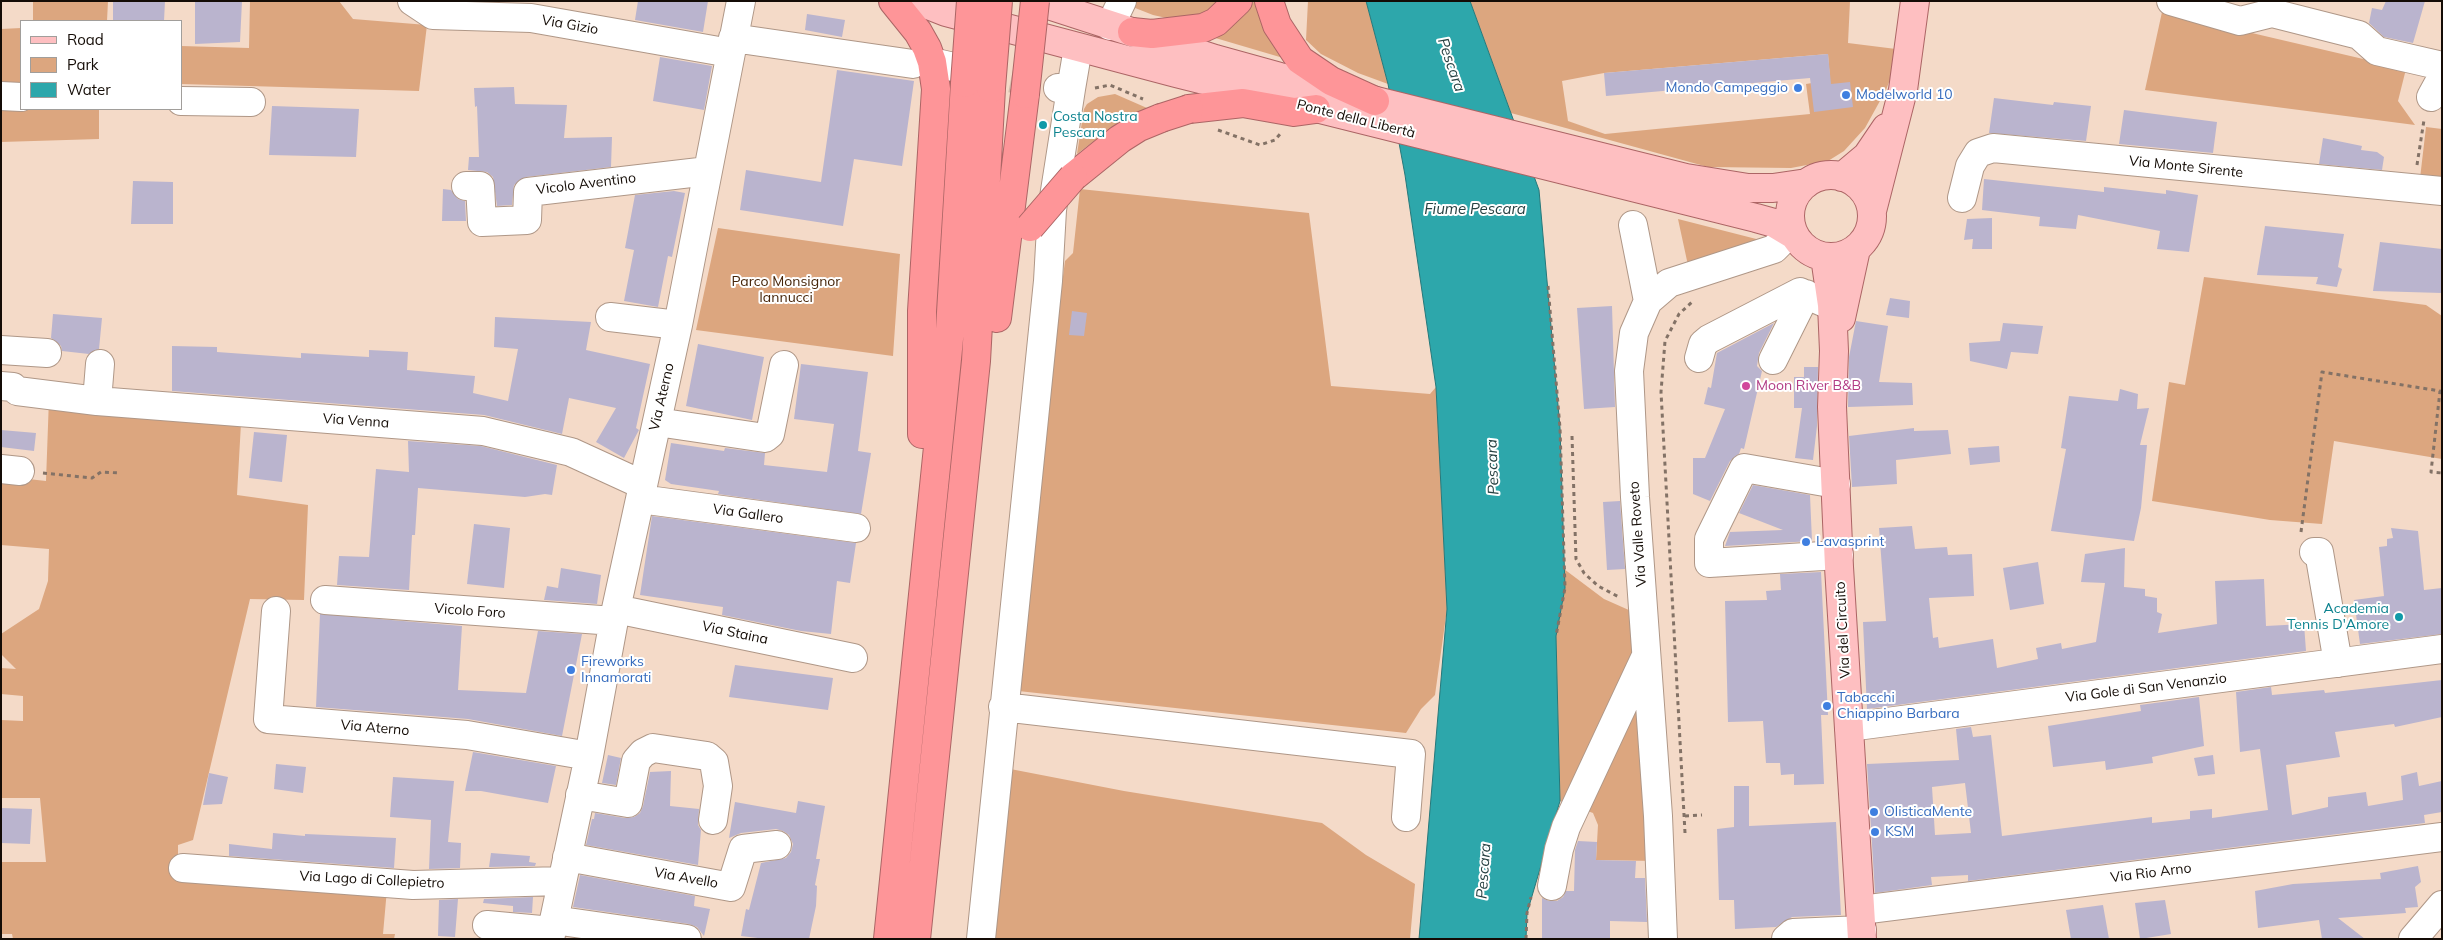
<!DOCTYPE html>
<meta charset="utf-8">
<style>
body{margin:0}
#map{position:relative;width:2443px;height:940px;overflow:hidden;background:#f4dac8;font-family:Mulish,sans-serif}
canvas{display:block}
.frame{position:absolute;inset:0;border:2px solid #140c06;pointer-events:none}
.legend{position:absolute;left:20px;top:20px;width:162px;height:90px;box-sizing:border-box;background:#fff;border:1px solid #a19e9b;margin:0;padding:6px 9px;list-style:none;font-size:15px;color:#140c06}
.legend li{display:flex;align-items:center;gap:10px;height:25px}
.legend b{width:25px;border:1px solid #a19e9b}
</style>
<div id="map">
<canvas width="2443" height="940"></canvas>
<div class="frame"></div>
<ul class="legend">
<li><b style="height:6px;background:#febfc1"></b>Road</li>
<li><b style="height:14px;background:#dca67f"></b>Park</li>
<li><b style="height:14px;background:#2da7ab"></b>Water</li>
</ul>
</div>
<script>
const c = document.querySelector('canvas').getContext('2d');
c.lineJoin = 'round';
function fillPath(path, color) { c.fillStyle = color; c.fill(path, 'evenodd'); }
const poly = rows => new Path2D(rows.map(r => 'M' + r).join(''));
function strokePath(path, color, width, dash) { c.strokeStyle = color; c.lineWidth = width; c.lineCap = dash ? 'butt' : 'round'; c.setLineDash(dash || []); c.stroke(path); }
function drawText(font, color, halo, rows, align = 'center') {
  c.font = font + ' Mulish,sans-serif'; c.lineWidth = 4; c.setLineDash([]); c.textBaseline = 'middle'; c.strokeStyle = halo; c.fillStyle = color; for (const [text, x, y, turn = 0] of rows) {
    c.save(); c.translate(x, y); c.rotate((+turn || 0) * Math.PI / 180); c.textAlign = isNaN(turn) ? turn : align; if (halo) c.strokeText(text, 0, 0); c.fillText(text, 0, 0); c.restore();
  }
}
const green = poly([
 [33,1,108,1,107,21,33,21],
 [250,1,339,1,353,19,427,25,419,91,181,84,181,46,249,48],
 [1129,1,1221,1,1203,16,1180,21,1153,15,1125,4],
 [1254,1,1261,1,1290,60,1212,37,1230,27,1246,13],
 [1308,1,1366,1,1388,84,1358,73,1321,54,1306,40],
 [1470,1,1850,1,1848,43,1896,49,1894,69,1886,90,1865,128,1844,151,1828,161,1791,168,1708,167,1511,113],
 [1828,54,1830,80,1806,84,1810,114,1605,134,1568,121,1562,81,1604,73],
 [2162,12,2406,69,2398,101,2415,125,2145,90],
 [21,28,21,109,99,109,99,139,1,142,1,29],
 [1115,94,1147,108,1119,122,1077,154,1084,109,1087,104,1098,97],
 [2426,127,2442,129,2442,188,2419,187],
 [1080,189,1309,213,1331,386,1430,394,1436,387,1447,609,1435,695,1421,709,1406,733,1009,690,1065,261,1073,253],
 [1678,219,1768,242,1689,270],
 [718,228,900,254,893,356,696,330],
 [2204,277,2426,305,2442,316,2442,459,2334,441,2322,524,2270,520,2152,501,2169,382,2185,385],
 [49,398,241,423,237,495,308,505,304,600,250,599,193,840,178,845,178,876,387,889,383,934,395,934,394,939,13,939,12,934,1,934,1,862,46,862,40,798,1,798,1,720,23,721,23,696,1,694,1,668,16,669,1,654,1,634,39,609,48,581,49,549,1,545,1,476,46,481],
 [1564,569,1604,599,1640,615,1657,861,1596,860,1598,825,1593,813,1560,801,1556,636,1565,588],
 [1000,767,1124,791,1322,823,1366,855,1415,884,1410,939,985,939]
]);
const water = poly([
 [1366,1,1470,1,1539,190,1560,428,1565,588,1556,636,1560,801,1527,913,1526,939,1419,939,1447,609,1436,387,1405,175,1388,84,1366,1]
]);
const building = poly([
 [113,1,165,1,164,21,113,21],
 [195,1,242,1,240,42,195,44],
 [638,1,708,1,703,32,635,20],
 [2386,1,2425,1,2413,43,2384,37,2369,23,2372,8,2382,10],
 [807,14,845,20,842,37,805,30],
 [1828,54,1831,84,1850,82,1853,107,1814,112,1810,78,1606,96,1604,73],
 [660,57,712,66,704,110,653,101],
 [837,70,914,81,902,166,854,159,843,226,740,210,746,170,821,182],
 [514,87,515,104,567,105,564,138,612,137,611,167,526,177,514,185,512,205,497,206,493,177,487,172,468,170,469,157,479,157,477,106,475,107,474,88],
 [1994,98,2053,105,2054,102,2091,106,2086,141,1989,133],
 [272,106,359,109,356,157,269,155],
 [2124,110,2217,122,2213,153,2119,144],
 [2323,138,2362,146,2361,150,2377,152,2384,157,2382,170,2319,164],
 [1984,179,2104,192,2104,187,2166,194,2166,190,2198,195,2189,252,2157,249,2160,231,2078,215,2076,229,2039,226,2040,217,1982,210],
 [133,181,173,182,173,224,131,224],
 [443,189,451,190,458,199,465,201,466,221,442,221],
 [674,191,685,193,672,257,668,256,658,307,624,301,634,250,625,248,635,195],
 [1992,218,1992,249,1972,249,1973,239,1964,240,1967,219],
 [2265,226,2344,234,2338,267,2342,269,2337,287,2316,284,2318,277,2257,275],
 [2380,242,2442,249,2442,293,2373,291],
 [1890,298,1910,301,1909,318,1886,315],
 [1612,306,1615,407,1584,409,1577,308],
 [1072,311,1087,313,1084,336,1069,335],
 [53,314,102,318,99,349,89,354,62,351,61,346,51,338],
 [495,317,591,322,586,350,650,364,636,428,639,430,624,458,596,442,616,408,569,398,562,434,484,415,172,391,172,346,217,347,217,352,301,358,301,353,369,357,369,350,408,352,407,370,475,376,473,393,508,401,518,349,494,347],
 [1856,321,1888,326,1879,382,1912,383,1913,405,1848,407,1849,357],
 [1774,323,1759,353,1757,366,1762,371,1744,449,1741,448,1739,454,1730,461,1710,501,1693,494,1693,458,1705,458,1725,409,1704,404,1708,387,1711,388,1717,353],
 [2003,323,2043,326,2038,354,2011,352,2007,369,1970,361,1969,343,2000,341],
 [698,344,764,357,752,420,686,406],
 [801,364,868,372,858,451,871,453,861,514,718,494,719,491,671,484,665,480,671,443,724,451,725,448,765,453,764,465,827,472,834,424,794,419],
 [1804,367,1818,367,1817,426,1813,460,1795,458,1802,408,1794,408,1794,377,1804,377],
 [2120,389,2138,394,2137,409,2149,408,2140,445,2147,445,2141,508,2134,541,2051,531,2066,449,2061,448,2069,396,2118,401],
 [1914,428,1914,431,1948,430,1951,454,1896,460,1897,484,1852,487,1849,436],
 [1,430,36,433,34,451,1,447],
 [254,432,287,435,282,482,249,478],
 [408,441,481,446,557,465,552,495,545,494,525,497,418,488,415,535,412,535,409,590,337,585,339,556,369,557,376,469,409,472],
 [1999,446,2000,462,1970,465,1968,448],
 [1753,485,1810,495,1812,541,1725,546,1730,532,1783,530,1739,513],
 [1620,501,1625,569,1607,570,1603,502],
 [652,516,856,543,850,583,837,581,831,634,801,631,722,615,723,607,640,595],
 [474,524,510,528,504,588,467,584],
 [1912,526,1915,549,1947,547,1948,555,1972,554,1974,596,1929,598,1933,638,1938,637,1939,648,1993,639,1997,668,2038,659,2036,648,2061,643,2062,649,2096,642,2105,583,2081,582,2085,554,2125,548,2124,587,2145,589,2145,596,2157,598,2157,612,2162,614,2158,633,2217,624,2215,581,2264,579,2266,626,2304,624,2306,651,1867,709,1863,622,1886,621,1879,528],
 [2391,528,2418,531,2424,590,2442,588,2442,634,2360,644,2354,600,2384,596,2379,547,2387,546,2387,539,2393,538],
 [2038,562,2044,604,2010,610,2003,568],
 [561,568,601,575,597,604,544,600,547,586,558,588],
 [1821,572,1828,715,1821,715,1824,784,1794,785,1794,774,1781,775,1780,763,1766,763,1763,721,1728,722,1725,601,1767,600,1766,591,1781,590,1780,574],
 [320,614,462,626,458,690,526,693,538,631,582,634,562,736,468,719,316,707],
 [735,665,833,678,828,710,729,697],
 [2442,680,2442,717,2395,727,2394,724,2335,732,2340,757,2286,765,2292,815,2328,807,2328,797,2366,792,2368,806,2403,800,2401,776,2417,772,2419,786,2442,781,2442,812,2424,815,2425,823,1968,881,1968,875,1931,877,1932,885,1875,893,1867,764,1959,760,1956,729,1971,727,1973,737,1991,735,2002,836,2152,817,2152,823,2190,819,2190,811,2212,809,2212,818,2268,810,2260,749,2240,752,2236,692,2271,687,2272,695,2324,690,2325,693],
 [1965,783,1971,833,1935,835,1932,787],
 [2199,697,2204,746,2152,757,2153,763,2106,770,2105,761,2053,767,2048,726,2141,711,2140,705],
 [473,752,556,766,548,803,481,791,465,791],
 [608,755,621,758,616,785,602,783],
 [2213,755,2215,774,2198,776,2194,758],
 [276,764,306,767,303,793,274,789],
 [671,771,670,806,699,809,698,825,701,830,698,865,586,845,592,819,594,819,595,813,625,818,634,817,640,813,643,806,650,772],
 [209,773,228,777,222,804,203,805],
 [393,777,454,781,448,842,461,843,460,868,429,869,431,820,390,817],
 [1734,786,1749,786,1749,826,1836,822,1841,915,1792,917,1776,927,1735,929,1734,900,1719,900,1717,829,1734,827],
 [798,801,825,806,816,859,820,859,815,885,817,886,816,906,809,939,766,939,741,936,746,909,749,910,761,863,786,858,791,852,793,844,789,835,783,831,776,829,741,833,729,838,735,802,796,813],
 [1,808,32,809,30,844,1,843],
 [273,833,305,836,305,834,396,838,394,868,229,856,229,844,272,849],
 [1578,841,1597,842,1596,860,1636,861,1635,878,1645,878,1647,922,1610,921,1610,939,1542,939,1542,898,1549,901,1557,901,1563,897,1566,891,1574,891,1575,850],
 [491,853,530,856,529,862,536,863,535,866,489,867],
 [2418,866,2421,882,2415,887,2418,907,2405,908,2406,913,2338,918,2365,939,2322,939,2319,920,2258,928,2255,891,2293,884,2381,879,2380,873],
 [580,875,695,896,694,906,710,909,704,936,697,927,689,924,573,907],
 [533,897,532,913,513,912,513,906,483,903,484,899],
 [458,899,455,937,438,936,439,900],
 [2165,900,2171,934,2140,939,2135,903],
 [2103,905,2109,939,2071,939,2066,910]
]);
const minorTunnel = poly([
 [970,70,1058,88]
]);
const path = poly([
 [1095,88,1110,85,1143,99],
 [1218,130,1260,145,1275,140,1280,134],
 [2417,165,2424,120],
 [1548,286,1560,428,1565,588,1556,636],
 [1572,436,1576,559,1584,573,1598,586,1619,597],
 [43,473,92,478,101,472,120,473],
 [2301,532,2322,372,2440,391,2431,472,2442,473],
 [1685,816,1702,815],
 [1685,833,1661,392,1665,341,1679,314,1692,302],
 [1526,939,1527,913,1531,897]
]);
const minor = poly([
 [412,1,433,15,531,18,730,53],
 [2171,1,2240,21,2272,13,2359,35,2377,51,2442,66],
 [1110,26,1122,1],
 [733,38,913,64],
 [932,62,958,68],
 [1058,88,1071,89,1078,48],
 [1,96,21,97],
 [2431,97,2442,77],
 [181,101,251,102],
 [466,186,480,186,482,222,527,220,528,192,708,171],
 [1962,198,1970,166,1978,153,1993,148,2442,191],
 [1633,225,1648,301],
 [610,317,678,325],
 [1,350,47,353],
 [1699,358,1703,344,1709,339,1800,292,1825,303],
 [1773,360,1806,294],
 [100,364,97,401,483,431,571,452,643,485],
 [1,386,13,387,17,391,97,401],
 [657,422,765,438,770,434,784,365],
 [1,469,20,471],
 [1836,484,1744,468,1709,539,1709,563,1839,555],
 [640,499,856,528],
 [2314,552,2319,552,2338,663],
 [325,600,614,621],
 [616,609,853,658],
 [276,611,268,719,467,735,589,756],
 [1003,707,1411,754,1406,817],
 [1849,727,2442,649],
 [580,795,628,803,636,761,643,753,653,748,707,756,714,762,718,786,713,820],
 [567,857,731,887,743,849,777,845],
 [183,868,413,885,562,881],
 [1552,886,1559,849,1566,827,1645,658],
 [1861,910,2442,837],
 [554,920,687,939],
 [487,925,552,931],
 [550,939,589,756,616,609,678,325,741,1],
 [981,939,1048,281,1052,210,1071,89],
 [1663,939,1658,816,1635,497,1629,371,1634,333,1648,301,1669,283,1774,249,1781,242,1790,223],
 [1786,939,1793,933,1862,930],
 [2413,939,2442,905]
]);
const major = poly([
 [918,1,946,12,1176,73,1756,218,1774,223,1794,235],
 [1036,1,1215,59,1280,77,1686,178,1748,188,1773,188,1807,183],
 '1790 216a41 41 0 1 1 82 0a41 41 0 1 1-82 0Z',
 [1842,177,1867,156,1886,128],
 [1872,211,1903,90,1915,1],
 [1825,257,1832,305,1834,351,1832,407,1839,567,1862,939],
 [1841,318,1856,249]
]);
const highway = poly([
 [893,1,918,32,927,48,932,62,936,89,922,311,922,434],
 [1269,1,1277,25,1300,60,1331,81,1375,101],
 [1132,32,1152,34,1203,28,1216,22,1238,1],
 [1189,109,1243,103,1294,112,1316,109],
 [1073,177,1120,139,1139,127,1161,118],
 [997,318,1025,94],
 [888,939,950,329,965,83],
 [916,939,976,361,991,88]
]);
const highwayBridge = poly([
 [965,83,971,1],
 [991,88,998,1],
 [1025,94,1035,1],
 [1161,118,1189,109],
 [1030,227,1073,177]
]);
const markers = [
 [1798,88,5,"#3f7fe0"],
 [1846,95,5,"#3f7fe0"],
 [1043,125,5,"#0f9aa8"],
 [1746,386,5,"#d1479c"],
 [1806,542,5,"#3f7fe0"],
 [2399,617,5,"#0f9aa8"],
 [571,670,5,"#3f7fe0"],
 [1827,706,5,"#3f7fe0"],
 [1874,812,5,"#3f7fe0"],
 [1875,832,5,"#3f7fe0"]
];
const streetNames = [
 ["Via Gizio",570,25,10],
 ["Ponte della Libertà",1356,119,14],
 ["Via Monte Sirente",2186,167,6],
 ["Vicolo Aventino",586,184,-7],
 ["Via Aterno",662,397,-77],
 ["Via Venna",356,421,4],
 ["Via Gallero",748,514,8],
 ["Via Valle Roveto",1638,534,-94],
 ["Vicolo Foro",470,611,4],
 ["Via del Circuito",1843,630,-93],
 ["Via Staina",735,633,12],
 ["Via Gole di San Venanzio",2146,688,-7],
 ["Via Aterno",375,728,5],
 ["Via Rio Arno",2151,873,-7],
 ["Via Avello",686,878,10],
 ["Via Lago di Collepietro",372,880,3]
];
const shopNames = [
 ["Mondo Campeggio",1788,88,"right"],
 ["Modelworld 10",1856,95],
 ["Lavasprint",1816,542],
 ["Fireworks",581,662],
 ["Innamorati",581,678],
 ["Tabacchi",1837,698],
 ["Chiappino Barbara",1837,714],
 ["OlisticaMente",1884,812],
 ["KSM",1885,832]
];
const cultureNames = [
 ["Costa Nostra",1053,117],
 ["Pescara",1053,133],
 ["Academia",2389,609,"right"],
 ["Tennis D'Amore",2389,625,"right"]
];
const parkNames = [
 ["Parco Monsignor",786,282],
 ["Iannucci",786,298]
];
const hotelNames = [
 ["Moon River B&B",1756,386]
];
const waterNames = [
 ["Pescara",1451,65,71],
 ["Fiume Pescara",1475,209],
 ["Pescara",1493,467,-92],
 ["Pescara",1484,871,-86]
];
fillPath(green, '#dca67f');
fillPath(water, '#2da7ab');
strokePath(water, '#26787a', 1);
fillPath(building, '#bab4ce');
strokePath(minorTunnel, '#d2bbab', 28, [28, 14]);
strokePath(minor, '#af9787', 30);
strokePath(major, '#ac6565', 30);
strokePath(highway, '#ac6565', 30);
strokePath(path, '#837266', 3, [4, 4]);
strokePath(minor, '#fff', 28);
strokePath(major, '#febfc1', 28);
strokePath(highway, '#fe9598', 28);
strokePath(highwayBridge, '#ac6565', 30, []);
strokePath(highwayBridge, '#fe9598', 28);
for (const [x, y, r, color] of markers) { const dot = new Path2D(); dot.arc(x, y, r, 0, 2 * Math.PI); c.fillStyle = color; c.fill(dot); strokePath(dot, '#fff', 2); }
drawText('14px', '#140c06', '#fff', streetNames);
drawText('14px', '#366cbe', '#fff', shopNames, 'left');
drawText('14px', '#0d838f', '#fff', cultureNames, 'left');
drawText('14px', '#462509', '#fff', parkNames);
drawText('14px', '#b23c85', '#fff', hotelNames, 'left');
drawText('italic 15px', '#274142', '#fff', waterNames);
</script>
